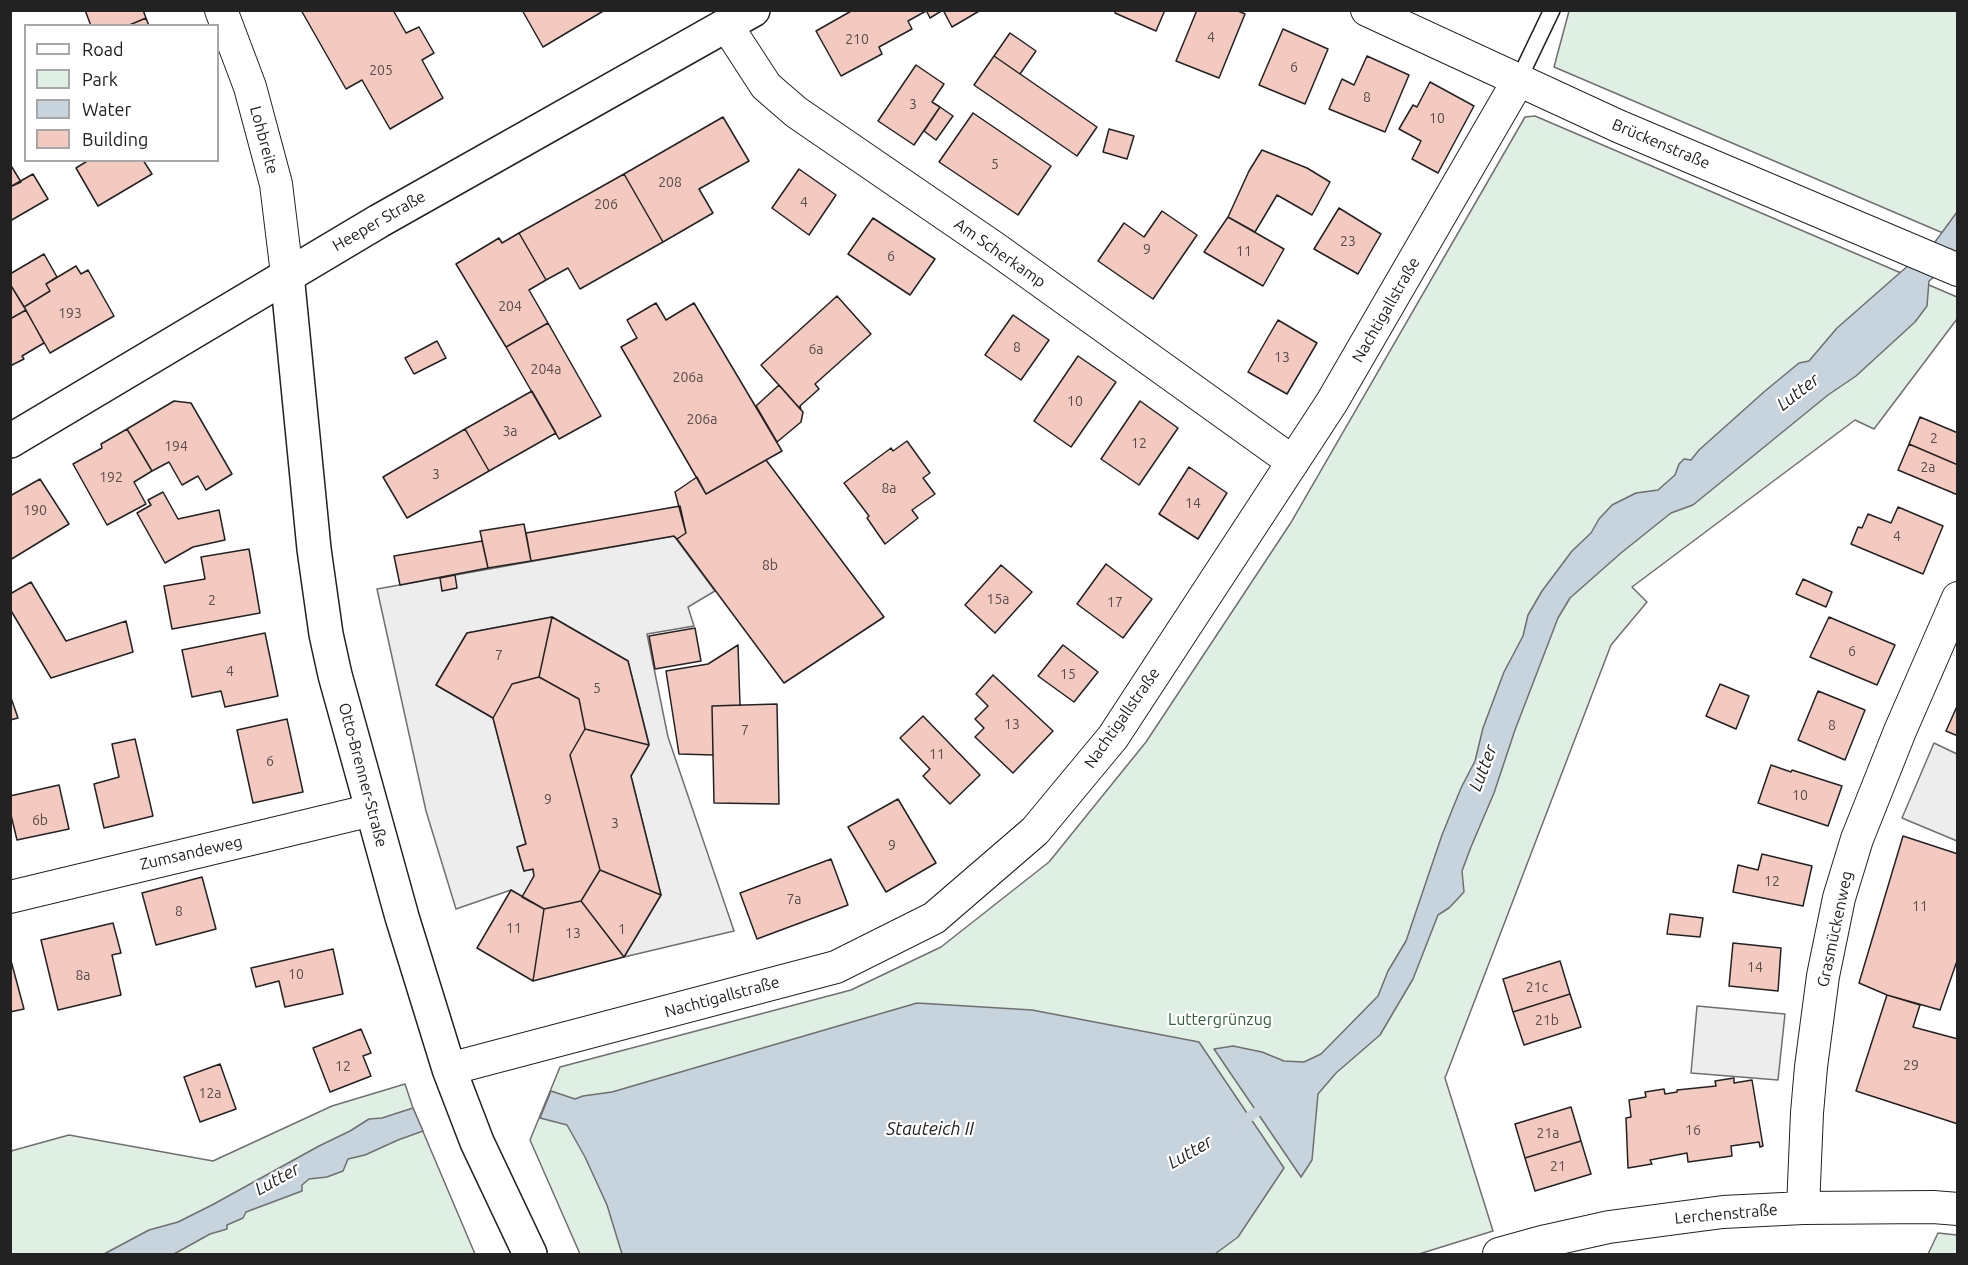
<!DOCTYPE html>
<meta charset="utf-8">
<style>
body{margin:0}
#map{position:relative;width:1968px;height:1265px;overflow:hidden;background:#fff;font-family:Ubuntu,sans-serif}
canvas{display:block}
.frame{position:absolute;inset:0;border:12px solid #222;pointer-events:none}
.legend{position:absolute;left:24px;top:24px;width:195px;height:138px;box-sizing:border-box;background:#fff;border:2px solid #a7a7a7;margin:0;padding:8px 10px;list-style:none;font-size:18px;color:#222}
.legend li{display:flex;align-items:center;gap:12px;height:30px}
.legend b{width:30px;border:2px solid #a7a7a7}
</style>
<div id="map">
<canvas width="1968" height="1265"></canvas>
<div class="frame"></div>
<ul class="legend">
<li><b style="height:8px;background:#fff"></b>Road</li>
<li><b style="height:16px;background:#e0efe3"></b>Park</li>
<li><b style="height:16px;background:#c7d3dd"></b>Water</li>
<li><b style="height:16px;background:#f3c9c0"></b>Building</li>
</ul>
</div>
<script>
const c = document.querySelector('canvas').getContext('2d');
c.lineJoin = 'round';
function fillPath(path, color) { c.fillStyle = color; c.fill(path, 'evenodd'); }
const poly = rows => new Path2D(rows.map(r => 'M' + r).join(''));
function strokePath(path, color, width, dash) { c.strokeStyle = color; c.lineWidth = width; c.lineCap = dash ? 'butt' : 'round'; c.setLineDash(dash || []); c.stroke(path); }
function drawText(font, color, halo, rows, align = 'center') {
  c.font = font + ' Ubuntu,sans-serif'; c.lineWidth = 4.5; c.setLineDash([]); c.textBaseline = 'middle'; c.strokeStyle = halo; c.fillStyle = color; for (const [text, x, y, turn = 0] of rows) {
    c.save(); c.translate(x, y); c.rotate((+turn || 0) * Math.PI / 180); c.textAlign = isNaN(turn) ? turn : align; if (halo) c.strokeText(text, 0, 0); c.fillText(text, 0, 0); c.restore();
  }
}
const green = poly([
 [1569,11,1957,11,1957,239,1554,67,1569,11],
 [1535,116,1957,297,1957,319,1874,429,1855,420,1632,587,1647,602,1611,645,1445,1078,1493,1231,1419,1254,580,1254,530,1140,560,1067,851,990,941,947,1049,862,1146,742,1290,524,1525,117,1535,116],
 [405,1084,413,1108,475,1254,11,1254,11,1151,69,1135,213,1161,332,1106,405,1084],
 [1938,1233,1957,1235,1957,1254,1928,1254,1938,1233]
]);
const parking = poly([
 [674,536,715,591,688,607,694,626,647,634,668,737,734,931,624,957,661,895,631,776,649,744,628,661,552,617,467,633,436,685,493,718,526,844,517,847,524,871,533,869,534,876,522,897,511,890,456,909,426,811,377,589,674,536],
 [1934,743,1957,754,1957,841,1902,818,1934,743],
 [1697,1006,1785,1014,1778,1080,1691,1073,1697,1006]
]);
const water = poly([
 [1957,212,1957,259,1929,281,1927,306,1915,322,1856,376,1828,395,1693,505,1671,513,1621,553,1570,598,1558,618,1515,730,1494,793,1471,847,1462,871,1464,892,1449,908,1438,915,1413,979,1380,1035,1336,1073,1318,1094,1312,1160,1301,1177,1214,1049,1233,1046,1262,1052,1284,1061,1304,1062,1321,1054,1378,996,1388,971,1406,941,1442,835,1461,788,1475,761,1483,728,1504,672,1523,636,1528,615,1542,591,1572,551,1591,533,1599,519,1612,505,1636,493,1658,490,1675,475,1679,464,1684,459,1691,460,1699,450,1765,391,1799,363,1809,361,1837,328,1935,242,1957,212],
 [917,1003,1032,1010,1199,1042,1284,1168,1238,1237,1215,1254,622,1254,607,1205,585,1157,567,1125,540,1118,551,1091,575,1099,583,1096,612,1092,917,1003],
 [413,1108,423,1131,398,1140,365,1155,348,1159,343,1171,327,1177,309,1179,302,1185,302,1191,246,1212,243,1218,227,1225,227,1229,210,1234,174,1254,104,1254,149,1230,178,1222,212,1205,319,1146,350,1131,369,1119,382,1118,413,1108]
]);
const stream = poly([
 [1238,1124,1268,1105]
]);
const building = poly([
 [85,10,143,10,146,18,127,26,91,26,85,10],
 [301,10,393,10,406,33,419,27,434,53,422,60,443,98,390,129,362,80,346,89,301,10],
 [522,10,605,10,543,47,522,10],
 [853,10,926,10,926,11,908,21,912,29,879,47,882,54,841,76,816,31,853,10],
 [926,10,943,10,930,18,926,10],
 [943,10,981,10,952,27,943,10],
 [1116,10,1165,10,1156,31,1115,13,1116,10],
 [1197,10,1236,10,1245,14,1219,78,1176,61,1197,10],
 [146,18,149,26,127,26,146,18],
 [1283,29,1328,49,1305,104,1259,85,1283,29],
 [1010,33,1036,51,1020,74,994,56,1010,33],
 [994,56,1097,127,1077,156,974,85,994,56],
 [1367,56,1409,75,1385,132,1329,109,1342,79,1354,85,1367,56],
 [916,65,944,84,932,102,940,107,914,145,878,121,916,65],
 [1430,82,1474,106,1438,173,1412,159,1421,141,1399,129,1413,105,1417,107,1430,82],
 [940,107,953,116,936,140,924,131,940,107],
 [973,113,1051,166,1018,215,939,162,973,113],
 [723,117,749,161,699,189,713,213,663,242,624,174,723,117],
 [1109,129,1134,136,1127,159,1103,152,1109,129],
 [1262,150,1307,168,1330,182,1312,215,1277,195,1255,232,1228,217,1249,171,1262,150],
 [89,160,143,160,152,174,98,206,76,168,89,160],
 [10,164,21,182,10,187,10,164],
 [799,169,836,195,809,235,772,208,799,169],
 [33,174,48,199,10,221,10,187,33,174],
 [624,174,663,242,580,289,568,268,546,280,519,233,624,174],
 [1339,208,1381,234,1358,274,1314,249,1339,208],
 [1162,211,1197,235,1153,299,1098,261,1124,223,1144,237,1162,211],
 [1228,217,1284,249,1263,286,1204,252,1228,217],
 [873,218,935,259,910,295,848,254,873,218],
 [519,233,546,280,529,290,548,323,506,347,456,264,499,238,502,243,519,233],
 [44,254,57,277,46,284,50,291,24,307,10,284,10,274,44,254],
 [76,266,81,274,88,270,114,316,50,353,24,307,50,291,46,284,76,266],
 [10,284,26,310,10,319,10,284],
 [837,296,871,334,815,384,819,389,800,406,801,410,761,365,837,296],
 [656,303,666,320,694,303,782,451,706,494,621,347,637,338,627,320,656,303],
 [26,310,44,343,22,356,24,359,10,366,10,319,26,310],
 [1013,315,1049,340,1021,380,985,355,1013,315],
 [1278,320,1317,343,1287,394,1248,372,1278,320],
 [548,323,601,416,559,439,506,347,548,323],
 [437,341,446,358,414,374,405,358,437,341],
 [1078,356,1116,382,1071,447,1034,421,1078,356],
 [779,385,803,412,801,422,777,442,756,406,779,385],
 [532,391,556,433,489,471,465,429,532,391],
 [174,401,191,403,232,474,206,490,198,476,182,485,169,462,152,471,127,429,174,401],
 [1140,401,1178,428,1139,485,1101,459,1140,401],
 [1920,417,1958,433,1958,465,1909,444,1920,417],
 [127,429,152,471,134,482,146,504,107,525,73,464,102,448,101,444,127,429],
 [465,429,489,471,407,518,383,477,465,429],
 [907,441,930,473,923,478,935,494,912,510,918,518,885,544,867,518,869,516,844,483,891,448,893,451,907,441],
 [1909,444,1958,465,1958,495,1898,470,1909,444],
 [766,460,884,617,784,683,677,539,686,533,675,492,697,477,706,494,766,460],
 [1189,467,1227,493,1198,539,1159,514,1189,467],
 [40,479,69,524,10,560,10,496,40,479],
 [163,492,178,519,219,510,225,540,193,547,165,563,137,513,151,505,148,500,163,492],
 [680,506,686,533,677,539,674,536,531,561,526,533,680,506],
 [1898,507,1943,526,1923,574,1851,544,1858,527,1862,528,1868,514,1891,523,1898,507],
 [524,524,531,561,488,568,480,531,524,524],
 [482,541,488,568,400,585,394,556,482,541],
 [249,549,260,613,172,629,164,586,205,579,201,557,249,549],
 [1106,564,1152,599,1123,638,1077,604,1106,564],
 [1001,565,1032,592,995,633,965,605,1001,565],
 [455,575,457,588,442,591,440,578,455,575],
 [1803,579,1832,592,1826,607,1796,594,1803,579],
 [31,582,66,641,126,621,133,652,51,678,10,609,10,594,31,582],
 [552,617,539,677,512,684,493,718,436,685,467,633,552,617],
 [552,617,628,661,649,745,585,729,579,699,539,677,552,617],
 [1829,617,1895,645,1877,685,1810,657,1829,617],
 [695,628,701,661,655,669,649,636,695,628],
 [265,633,278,696,225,707,221,691,192,697,182,650,265,633],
 [738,645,740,705,712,706,713,755,679,754,666,671,708,664,738,645],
 [1063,645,1098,672,1074,702,1038,676,1063,645],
 [993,675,1053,731,1013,773,975,737,984,728,975,719,988,706,976,694,993,675],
 [539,677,579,699,585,729,570,755,600,870,581,901,544,909,522,897,534,876,533,869,524,871,517,847,526,844,493,718,512,684,539,677],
 [1720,684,1749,696,1736,729,1706,716,1720,684],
 [1818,691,1865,710,1845,760,1798,740,1818,691],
 [10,695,18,718,10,720,10,695],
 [777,704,779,804,714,803,712,706,777,704],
 [1958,704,1958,736,1946,731,1958,704],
 [923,716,980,775,950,804,923,776,930,769,900,738,923,716],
 [287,719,303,792,253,803,237,730,287,719],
 [585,729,649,745,631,776,661,895,600,870,570,755,585,729],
 [135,739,153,816,104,828,94,784,119,777,112,744,135,739],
 [1771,765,1791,772,1792,770,1842,786,1828,826,1758,803,1771,765],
 [59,785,69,829,17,840,10,811,10,796,59,785],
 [898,799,936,863,886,892,848,827,898,799],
 [1903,836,1958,854,1958,958,1940,1010,1887,995,1859,983,1903,836],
 [1762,854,1812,866,1803,906,1733,892,1738,865,1758,870,1762,854],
 [831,859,848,905,757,939,740,893,831,859],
 [600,870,661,895,624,957,581,901,600,870],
 [202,877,216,929,156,945,142,893,202,877],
 [511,890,544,909,533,981,477,948,511,890],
 [581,901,624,957,533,981,544,909,581,901],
 [1670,914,1703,918,1700,937,1667,934,1670,914],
 [113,923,121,953,112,955,121,995,58,1010,41,940,113,923],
 [1733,943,1781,948,1778,991,1729,986,1733,943],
 [333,949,343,994,285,1007,279,981,256,987,251,968,333,949],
 [10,957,24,1009,10,1012,10,957],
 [1560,961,1570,994,1513,1012,1503,979,1560,961],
 [1570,994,1581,1027,1524,1045,1513,1012,1570,994],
 [1887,995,1920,1005,1913,1027,1958,1039,1958,1124,1856,1091,1887,995],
 [361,1029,371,1053,363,1056,371,1076,330,1092,313,1048,361,1029],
 [220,1064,236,1109,200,1122,184,1077,220,1064],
 [1734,1078,1734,1083,1752,1080,1763,1146,1760,1147,1759,1142,1731,1146,1732,1156,1688,1162,1687,1153,1650,1160,1652,1164,1628,1168,1626,1118,1631,1117,1629,1100,1646,1097,1645,1092,1664,1089,1665,1094,1677,1092,1677,1090,1716,1086,1715,1081,1734,1078],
 [1571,1107,1581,1141,1525,1158,1515,1124,1571,1107],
 [1581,1141,1591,1174,1535,1191,1525,1158,1581,1141]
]);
const service = poly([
 [1518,81,1552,10]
]);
const minor = poly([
 [221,10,250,87,276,184,287,274],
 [1367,10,1618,126,1958,270],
 [727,26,766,86,796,112,996,249,1293,462],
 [10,897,372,810],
 [449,1069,836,967,934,918,1035,831,1113,737,1332,402,1518,81],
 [1803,1208,1807,1113,1811,1067,1823,976,1839,898,1857,839,1900,731,1958,598],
 [1499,1254,1546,1241,1609,1227,1723,1212,1803,1208,1933,1207,1958,1209]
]);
const tertiary = poly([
 [287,274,314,549,326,634,335,675,402,917,449,1069,477,1142,530,1254]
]);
const secondary = poly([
 [10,441,379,221,753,10]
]);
const numberNames = [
 ["4",1211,37],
 ["210",857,39],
 ["6",1294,67],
 ["205",381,70],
 ["8",1367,97],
 ["3",913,104],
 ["10",1437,118],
 ["5",995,164],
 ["208",670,182],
 ["4",804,202],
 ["206",606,204],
 ["23",1348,241],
 ["9",1147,249],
 ["11",1244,251],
 ["6",891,256],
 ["204",510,306],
 ["193",70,313],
 ["8",1017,347],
 ["6a",816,349],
 ["13",1282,357],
 ["204a",546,369],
 ["206a",688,377],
 ["10",1075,401],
 ["206a",702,419],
 ["3a",510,431],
 ["2",1934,438],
 ["12",1139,443],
 ["194",176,446],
 ["2a",1928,467],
 ["3",436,474],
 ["192",111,477],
 ["8a",889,488],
 ["14",1193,503],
 ["190",35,510],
 ["4",1897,536],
 ["8b",770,565],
 ["15a",998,599],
 ["2",212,600],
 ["17",1115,602],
 ["6",1852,651],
 ["7",499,655],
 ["4",230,671],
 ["15",1068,674],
 ["5",597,688],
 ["13",1012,724],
 ["8",1832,725],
 ["7",745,730],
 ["11",937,754],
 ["6",270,761],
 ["10",1800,795],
 ["9",548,799],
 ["6b",40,820],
 ["3",615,823],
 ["9",892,845],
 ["12",1772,881],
 ["7a",794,899],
 ["11",1920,906],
 ["8",179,911],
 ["11",514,928],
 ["1",622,929],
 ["13",573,933],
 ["14",1755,967],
 ["10",296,974],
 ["8a",83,975],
 ["21c",1537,987],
 ["21b",1547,1020],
 ["29",1911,1065],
 ["12",343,1066],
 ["12a",210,1093],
 ["16",1693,1130],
 ["21a",1548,1133],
 ["21",1558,1166]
];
const streetNames = [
 ["Lohbreite",264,140,75],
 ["Brückenstraße",1661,144,23],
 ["Heeper Straße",379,221,-30],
 ["Am Scherkamp",1000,253,35],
 ["Nachtigallstraße",1386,310,-60],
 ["Nachtigallstraße",1122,718,-55],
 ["Otto-Brenner-Straße",363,775,75],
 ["Zumsandeweg",191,853,-13],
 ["Grasmückenweg",1835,929,-78],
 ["Nachtigallstraße",722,997,-15],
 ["Lerchenstraße",1726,1214,-5]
];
const parkNames = [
 ["Luttergrünzug",1220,1020]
];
const waterNames = [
 ["Lutter",1798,392,-38],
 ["Lutter",1483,768,-69],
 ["Stauteich II",930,1129],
 ["Lutter",1190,1152,-30],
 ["Lutter",277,1179,-29]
];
fillPath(green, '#e0efe3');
strokePath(green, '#6f6f6f', 1.5);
fillPath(parking, '#ededed');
strokePath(parking, '#6f6f6f', 1.5);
fillPath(water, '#c7d3dd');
strokePath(water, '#6f6f6f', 1.5);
strokePath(stream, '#c7d3dd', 10);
fillPath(building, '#f3c9c0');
strokePath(building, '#222', 1.5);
strokePath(service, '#222', 18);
strokePath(minor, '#222', 34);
strokePath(tertiary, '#222', 36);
strokePath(secondary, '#222', 36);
strokePath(service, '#fff', 15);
strokePath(minor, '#fff', 32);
strokePath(tertiary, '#fff', 33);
strokePath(secondary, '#fff', 33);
drawText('14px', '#564c4a', null, numberNames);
drawText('16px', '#222', '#fff', streetNames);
drawText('16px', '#2f5e38', '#fff', parkNames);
drawText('italic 18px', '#222', '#fff', waterNames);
</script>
